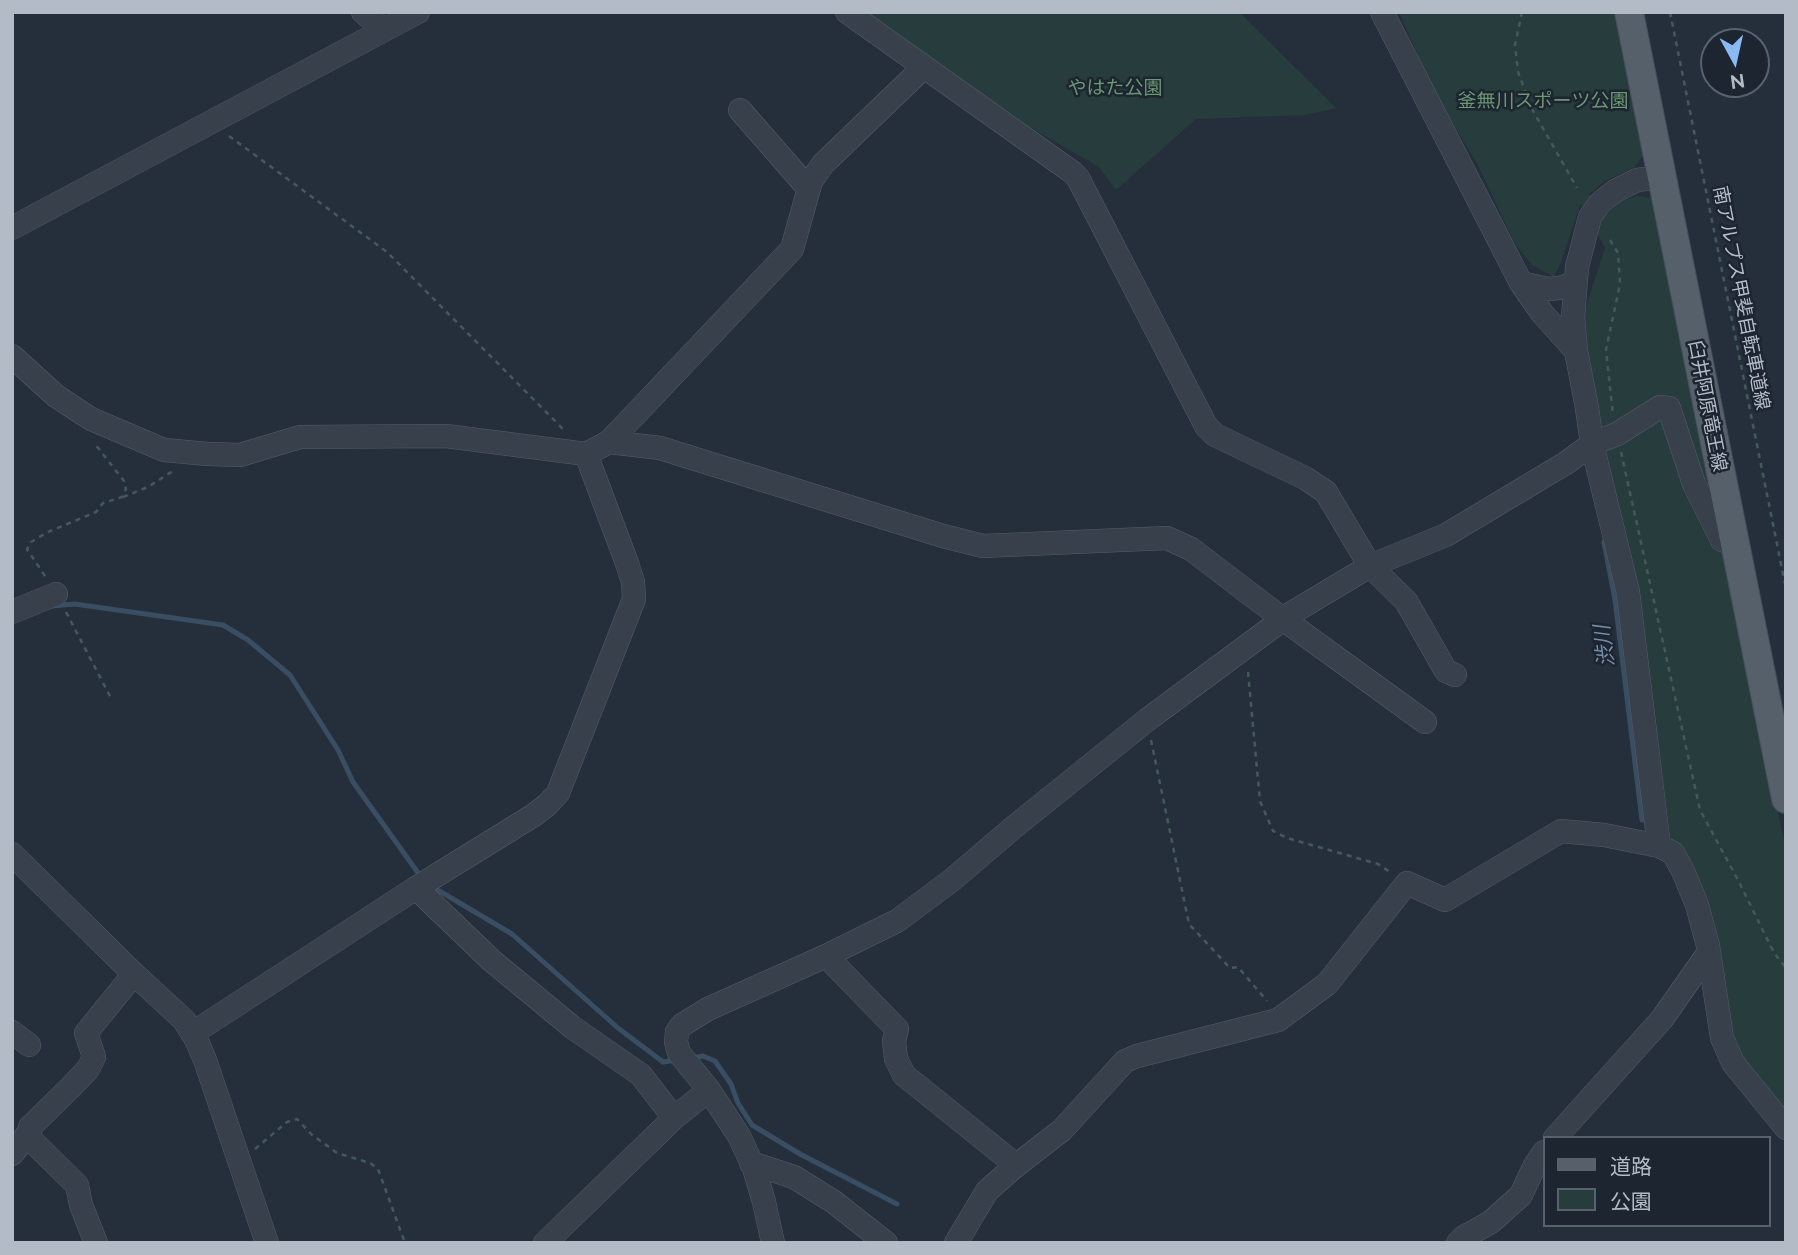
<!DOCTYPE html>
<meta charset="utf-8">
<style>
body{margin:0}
#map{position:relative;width:1798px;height:1255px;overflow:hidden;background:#242f3b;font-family:Raleway,"Noto Sans JP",sans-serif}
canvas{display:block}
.frame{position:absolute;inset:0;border:14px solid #b3bbc7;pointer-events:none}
.legend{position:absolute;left:1543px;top:1136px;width:228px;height:91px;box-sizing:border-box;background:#1c2530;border:2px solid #58616c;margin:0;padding:9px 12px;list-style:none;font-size:21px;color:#b3bbc7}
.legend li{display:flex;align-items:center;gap:14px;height:35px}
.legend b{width:35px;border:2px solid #58616c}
.north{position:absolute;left:1700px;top:28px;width:70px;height:70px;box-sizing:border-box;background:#1c2530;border:2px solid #58616c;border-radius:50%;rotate:172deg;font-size:19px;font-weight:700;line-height:28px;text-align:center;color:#b3bbc7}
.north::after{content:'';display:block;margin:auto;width:24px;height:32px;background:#8bb9f4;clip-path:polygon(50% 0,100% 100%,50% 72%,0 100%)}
</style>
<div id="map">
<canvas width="1798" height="1255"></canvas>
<div class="frame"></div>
<ul class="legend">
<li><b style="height:9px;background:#55606b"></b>道路</li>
<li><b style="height:19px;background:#273c3d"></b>公園</li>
</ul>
<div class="north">N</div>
</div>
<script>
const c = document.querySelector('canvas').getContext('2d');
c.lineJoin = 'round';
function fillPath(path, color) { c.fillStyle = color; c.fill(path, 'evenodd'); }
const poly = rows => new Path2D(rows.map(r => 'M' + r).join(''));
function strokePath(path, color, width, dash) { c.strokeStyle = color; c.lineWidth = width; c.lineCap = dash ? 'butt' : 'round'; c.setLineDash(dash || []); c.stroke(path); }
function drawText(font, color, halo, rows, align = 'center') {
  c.font = font + ' Raleway,"Noto Sans JP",sans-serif'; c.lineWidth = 5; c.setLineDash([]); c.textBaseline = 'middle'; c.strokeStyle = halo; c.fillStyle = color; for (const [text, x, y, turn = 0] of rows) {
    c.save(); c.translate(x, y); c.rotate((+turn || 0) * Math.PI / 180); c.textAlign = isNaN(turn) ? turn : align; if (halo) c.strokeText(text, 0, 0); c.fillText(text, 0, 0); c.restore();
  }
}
const green = poly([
 [854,12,1239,12,1336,108,1305,115,1196,119,1116,190,1099,167,924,67],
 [1399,12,1616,12,1643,155,1635,167,1605,181,1589,194,1604,217,1620,202,1637,196,1651,198,1786,851,1786,1117,1739,1060,1671,840,1647,661,1579,329,1605,248,1581,203,1561,262,1554,277,1532,265,1514,242,1478,165,1436,96]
]);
const stream = poly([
 [1604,542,1615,600,1642,820],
 [52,606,75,604,223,625,248,640,290,675,338,750,353,782,421,877],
 [431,886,512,934,618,1028,663,1062,676,1060],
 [692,1058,703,1056,715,1061,731,1084,738,1103,752,1125,800,1154,897,1204]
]);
const path = poly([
 [1522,12,1515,45,1518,72,1532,109,1577,188],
 [1670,12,1786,589],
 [229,136,387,252,565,431],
 [1610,240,1618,253,1620,284,1606,350,1613,415],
 [1621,452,1700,810,1739,882,1774,953,1786,968],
 [123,497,148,487,173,471],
 [45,576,27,549,31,542,48,532,96,512,103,503,122,497,126,489,124,481,95,444],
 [66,612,111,698],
 [1248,672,1260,801,1273,831,1287,838,1378,864,1390,872],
 [1151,740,1189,924,1230,968,1238,967,1267,1001],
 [255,1149,287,1122,297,1119,311,1134,337,1153,370,1163,378,1169,405,1243]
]);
const minor = poly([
 [363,12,384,30],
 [847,12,1072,172,1078,178,1206,426,1215,435,1305,478,1326,492,1370,566,1406,601,1446,671,1455,675],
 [1382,12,1521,283,1542,313,1576,351],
 [740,110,809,189],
 [12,228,418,12],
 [1521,283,1548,289,1560,288,1575,283],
 [12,356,56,396,91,419,164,450,208,454,240,455,300,437,446,436,586,454,609,442,792,249,811,181,823,164,924,67],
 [609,442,660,448,943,536,983,546,1167,538,1191,549,1283,619,1425,722],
 [12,612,56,594],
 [1659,846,1628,592,1592,444,1587,408,1576,351,1573,317,1577,267,1590,217,1600,203,1615,191,1637,180,1662,177],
 [12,854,134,974,184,1020,196,1039,205,1060,267,1243],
 [416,888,491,960,572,1027,641,1075,674,1118],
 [826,956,897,1029,894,1041,896,1059,904,1075,1016,1165],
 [12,1032,29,1045],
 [193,1033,416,888,534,815,547,805,558,793,634,599,633,582,627,563,586,454],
 [709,1090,679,1053,676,1042,677,1032,682,1025,708,1009,826,956,897,921,952,880,1014,827,1147,720,1290,614,1370,566,1446,535,1566,463,1592,444,1617,434,1660,407,1669,408,1694,484,1722,540,1735,543],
 [1555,1138,1662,1019,1709,952],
 [12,1154,30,1131],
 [751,1163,794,1177,834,1202,886,1243],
 [96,1243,81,1205,77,1185,30,1139,30,1127,71,1087,88,1069,94,1057,86,1033,134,974],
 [545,1243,674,1118,709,1090,739,1136,754,1168,764,1202,773,1243],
 [956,1243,987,1191,1013,1168,1062,1130,1125,1061,1137,1056,1278,1020,1327,984,1407,883,1445,900,1561,831,1604,835,1659,846,1673,853,1683,871,1697,905,1708,946,1722,1038,1733,1063,1786,1128],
 [1458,1243,1464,1237,1491,1222,1521,1195,1534,1167,1544,1152]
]);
const major = poly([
 [1629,12,1786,799]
]);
const parkNames = [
 ["やはた公園",1115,88],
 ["釜無川スポーツ公園",1543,101]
];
const streetNames = [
 ["南アルプス甲斐自転車道線",1741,298,79],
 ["臼井阿原竜王線",1707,406,79]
];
const waterNames = [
 ["渋川",1605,646,-97]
];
fillPath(green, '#273c3d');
strokePath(stream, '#394d63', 5);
strokePath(minor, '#555e69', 24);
strokePath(major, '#434c57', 30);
strokePath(path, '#45595b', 2.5, [5, 5]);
strokePath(minor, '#37404b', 23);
strokePath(major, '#55606b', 28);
drawText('19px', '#6b9772', '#1c2530', parkNames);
drawText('19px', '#b3bbc7', '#1c2530', streetNames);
drawText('italic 21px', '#748ea9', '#1c2530', waterNames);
</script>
